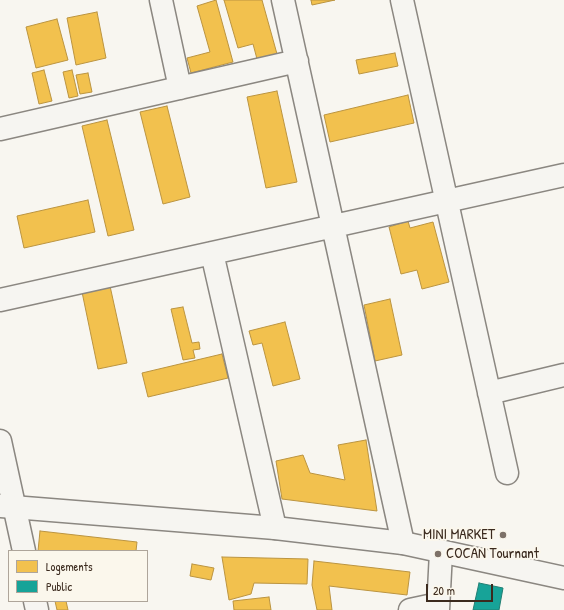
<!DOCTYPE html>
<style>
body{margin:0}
#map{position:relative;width:564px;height:610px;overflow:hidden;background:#f8f6f0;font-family:"Patrick Hand",sans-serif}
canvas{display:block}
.legend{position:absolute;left:8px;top:550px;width:140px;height:52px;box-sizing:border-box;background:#fbf7ec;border:1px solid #aea59a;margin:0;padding:5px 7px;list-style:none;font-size:12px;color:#3b2a1e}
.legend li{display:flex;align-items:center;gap:8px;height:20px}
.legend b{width:20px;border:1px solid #aea59a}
.scale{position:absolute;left:426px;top:584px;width:67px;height:18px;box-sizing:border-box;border:2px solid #3b2a1e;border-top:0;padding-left:5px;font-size:12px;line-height:14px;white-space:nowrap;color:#3b2a1e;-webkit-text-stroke:3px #fbf7ec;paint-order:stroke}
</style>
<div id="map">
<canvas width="564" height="610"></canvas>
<ul class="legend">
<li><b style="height:11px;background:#f2c14e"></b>Logements</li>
<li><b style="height:11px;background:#17a398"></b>Public</li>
</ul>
<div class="scale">20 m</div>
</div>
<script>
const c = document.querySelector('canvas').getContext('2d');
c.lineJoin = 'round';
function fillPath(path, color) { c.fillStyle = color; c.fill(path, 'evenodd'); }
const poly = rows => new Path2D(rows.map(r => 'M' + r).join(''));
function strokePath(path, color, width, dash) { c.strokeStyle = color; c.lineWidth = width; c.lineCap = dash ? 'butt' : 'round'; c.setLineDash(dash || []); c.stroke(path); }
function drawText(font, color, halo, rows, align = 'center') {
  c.font = font + ' "Patrick Hand",sans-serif'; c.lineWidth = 4; c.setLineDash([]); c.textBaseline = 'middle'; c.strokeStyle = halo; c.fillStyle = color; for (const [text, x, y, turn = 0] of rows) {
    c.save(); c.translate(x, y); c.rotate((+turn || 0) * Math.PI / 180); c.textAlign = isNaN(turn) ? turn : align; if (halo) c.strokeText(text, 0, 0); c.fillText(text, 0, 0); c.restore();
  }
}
const homes = poly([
 [216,0,233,62,191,73,187,58,210,52,197,6,216,0],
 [224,0,262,0,277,54,257,59,253,44,238,48,224,0],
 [311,0,335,0,312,5,311,0],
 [97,12,106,58,76,65,67,18,97,12],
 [57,19,68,60,36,68,26,27,57,19],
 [395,53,398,66,359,74,356,60,395,53],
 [44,70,52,101,39,104,32,73,44,70],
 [72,70,78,96,69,98,63,72,72,70],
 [88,73,92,92,80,94,76,75,88,73],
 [277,91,297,182,266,188,247,97,277,91],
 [408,95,414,123,330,142,324,115,408,95],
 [167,106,190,197,163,204,140,112,167,106],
 [107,120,134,230,108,236,82,126,107,120],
 [88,200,95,232,24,248,17,216,88,200],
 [408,221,410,228,433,222,449,282,422,289,417,270,401,274,389,227,408,221],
 [110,286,127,363,98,369,82,292,110,286],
 [390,299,402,355,375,361,364,305,390,299],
 [183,307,192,343,199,342,200,349,193,350,195,358,183,360,171,309,183,307],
 [285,322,300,379,273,386,262,343,253,345,249,331,285,322],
 [222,354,228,378,148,397,142,373,222,354],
 [366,440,377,511,282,499,276,461,303,455,310,473,345,480,338,445,366,440],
 [40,531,137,542,136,551,38,551,40,531],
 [222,557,308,559,307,584,254,583,251,594,229,600,222,557],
 [314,561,410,572,407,595,329,586,332,610,317,610,312,585,314,561],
 [192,564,214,568,211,580,190,576,192,564],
 [269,597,271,610,234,610,233,601,269,597],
 [55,601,66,601,68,610,57,610,55,601]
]);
const public = poly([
 [479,583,503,588,499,610,473,610,479,583]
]);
const minor = poly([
 [161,0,180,88],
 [283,0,403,543],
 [402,0,507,473],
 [0,129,297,61],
 [212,253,275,528],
 [0,300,564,175],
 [489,393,564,375],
 [0,441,24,551],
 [35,601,37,610],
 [410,610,438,604],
 [438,610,441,552]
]);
const secondary = poly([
 [0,506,275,528,403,543,564,578]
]);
const markers = [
 [503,535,4,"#7d7168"],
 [438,554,4,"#7d7168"]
];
const poiNames = [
 ["MINI MARKET",495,535],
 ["COCAN Tournant",446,554,"left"]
];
fillPath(homes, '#f2c14e');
strokePath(homes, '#bb9440', 1);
fillPath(public, '#17a398');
strokePath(public, '#227f73', 1);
strokePath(minor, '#8b8781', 25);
strokePath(secondary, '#8b8781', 25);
strokePath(minor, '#f6f5f1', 22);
strokePath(secondary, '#f6f5f1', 22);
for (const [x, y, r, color] of markers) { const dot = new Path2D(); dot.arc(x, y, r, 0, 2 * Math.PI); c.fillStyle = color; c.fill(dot); strokePath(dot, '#fbf7ec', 1.5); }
drawText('15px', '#3b2a1e', '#fbf7ec', poiNames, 'right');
</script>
